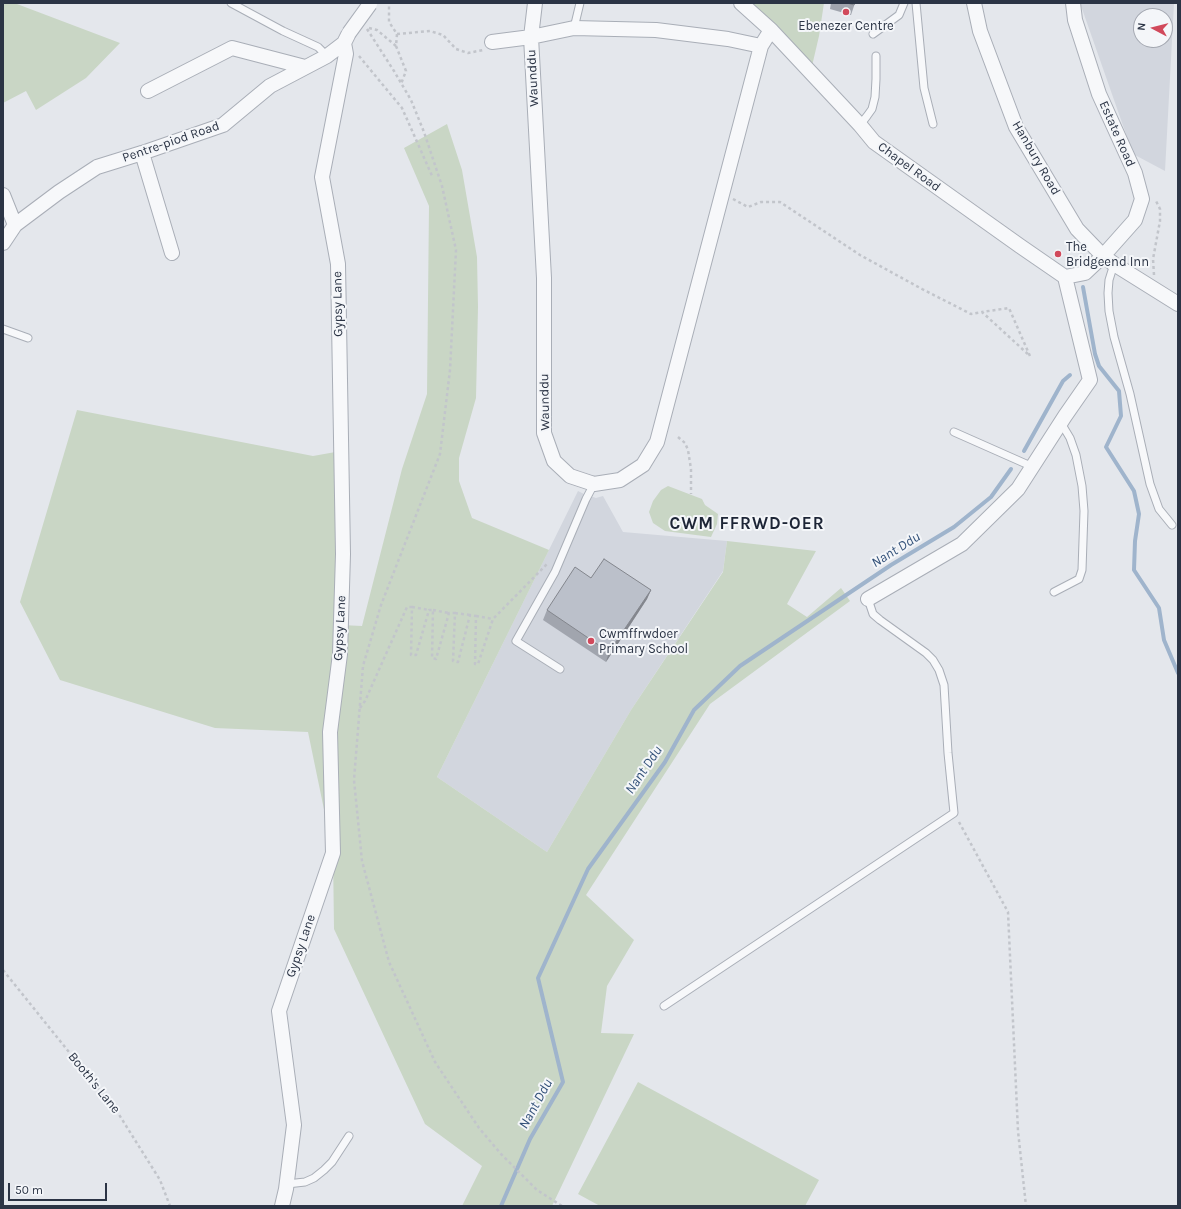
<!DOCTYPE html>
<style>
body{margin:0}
#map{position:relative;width:1181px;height:1209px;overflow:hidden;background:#e4e7ec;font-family:Karla,sans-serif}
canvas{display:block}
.frame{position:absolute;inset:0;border:4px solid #2b3445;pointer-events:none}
.north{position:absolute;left:1133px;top:8px;width:40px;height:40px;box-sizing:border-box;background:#f4f6f9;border:1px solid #a4a8b1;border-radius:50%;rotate:277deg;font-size:11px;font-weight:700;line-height:16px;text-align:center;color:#2b3445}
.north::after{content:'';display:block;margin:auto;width:14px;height:18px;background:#d1495b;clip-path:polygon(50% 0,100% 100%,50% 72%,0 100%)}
.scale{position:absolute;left:8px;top:1183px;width:99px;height:18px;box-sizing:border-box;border:2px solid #2b3445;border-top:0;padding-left:5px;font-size:12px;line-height:14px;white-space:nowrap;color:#2b3445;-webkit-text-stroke:3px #f4f6f9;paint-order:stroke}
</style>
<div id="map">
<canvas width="1181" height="1209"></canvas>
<div class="frame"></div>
<div class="north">N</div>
<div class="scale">50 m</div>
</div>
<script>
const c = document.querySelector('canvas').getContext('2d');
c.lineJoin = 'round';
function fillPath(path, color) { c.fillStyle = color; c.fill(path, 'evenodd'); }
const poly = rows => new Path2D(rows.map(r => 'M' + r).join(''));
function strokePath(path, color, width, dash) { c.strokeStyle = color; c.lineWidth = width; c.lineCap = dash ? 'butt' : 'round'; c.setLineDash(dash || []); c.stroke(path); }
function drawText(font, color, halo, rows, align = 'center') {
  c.font = font + ' Karla,sans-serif'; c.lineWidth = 4; c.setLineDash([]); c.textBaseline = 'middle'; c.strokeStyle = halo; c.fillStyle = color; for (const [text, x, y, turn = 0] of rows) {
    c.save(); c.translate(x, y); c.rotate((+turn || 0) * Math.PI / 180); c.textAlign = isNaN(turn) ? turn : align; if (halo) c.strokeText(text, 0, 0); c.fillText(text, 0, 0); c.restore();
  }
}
const built = poly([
 [1080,3,1174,3,1165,171,1133,154],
 [1141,16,1165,16,1165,40,1141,40],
 [578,491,584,494,596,498,603,496,623,532,727,541,723,571,631,710,547,852,437,777]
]);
const green = poly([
 [3,3,17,3,17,4,120,43,86,78,36,110,26,91,3,103],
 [747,3,824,3,819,36,812,66],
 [447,124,462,170,477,257,478,307,476,398,459,458,459,481,472,518,549,550,437,777,547,852,631,710,723,572,727,541,816,551,787,604,807,617,841,588,850,601,710,704,586,895,634,940,607,986,601,1033,634,1034,552,1206,462,1206,482,1166,425,1124,334,929,333,853,308,732,215,728,60,680,20,602,77,410,313,456,341,451,341,625,362,626,402,469,427,394,429,206,404,148],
 [668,486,702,499,705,505,718,514,717,524,711,537,665,531,653,523,649,512,653,501,661,490],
 [638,1082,819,1180,805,1206,600,1206,578,1194]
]);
const stream = poly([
 [1083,287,1095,354,1099,366,1119,391,1121,416,1106,447,1134,491,1139,514,1135,541,1134,570,1159,608,1164,640,1178,673],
 [1024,451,1063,381,1070,375],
 [501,1206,530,1139,563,1082,538,978,588,869,665,762,694,710,740,666,891,565,954,527,991,497,1011,469]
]);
const path = poly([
 [369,28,377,30,396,46,397,34,389,22,389,3],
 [367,29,394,71,411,100,424,132,442,186,456,250,450,370,440,454,381,605,363,666,354,780,362,861,389,962,435,1062,479,1128,501,1154,537,1190,562,1206],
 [397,34,430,31,443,35,456,49,468,53,483,50],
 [396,46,406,71,401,84],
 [359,56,402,108,433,178],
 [733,199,748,207,761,202,780,202,860,255,922,289,971,314,982,312,1030,356,1009,308,982,312],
 [1154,275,1153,259,1160,221,1160,209,1155,199],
 [678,437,685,443,688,450,691,469,691,494],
 [412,607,429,610],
 [433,610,449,613],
 [455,613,470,615],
 [476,616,493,619],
 [360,708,365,701,407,607,412,607,411,655,416,655,429,610,433,610,432,658,436,659,449,613,455,613,453,661,458,662,470,615,476,616,475,664,478,664,493,619,547,564],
 [959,822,1008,912,1018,1131,1026,1206],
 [3,970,118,1113,160,1180,170,1206]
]);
const service = poly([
 [231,3,283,31,318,47,327,56],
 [916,3,924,88,933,124],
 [574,28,580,3],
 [873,34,899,15,904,3],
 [860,125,867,116,872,109,875,97,876,79,876,56],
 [1114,264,1109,280,1108,293,1109,311,1114,337,1130,394,1150,484,1159,509,1172,525],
 [3,329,28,338],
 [954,432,1033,467],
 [1054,592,1079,579,1082,570,1084,511,1082,486,1076,455,1070,438,1061,423],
 [560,669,516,641,555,572,586,499,594,484],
 [664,1006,954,813,948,753,944,685,939,670,933,660,926,653,880,620,873,614,868,599],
 [287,1184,305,1182,314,1178,324,1170,332,1162,349,1136]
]);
const minor = poly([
 [741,3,771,30,860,125,874,142,1020,246,1065,277,1085,273,1103,256,1135,220,1142,199,1135,173,1099,94,1075,20,1073,3],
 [974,3,980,31,1016,127,1077,229,1103,256,1114,264,1178,304],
 [492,42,531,37,535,3],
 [761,46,728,39,656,30,574,28,531,37,544,278,544,433,554,461,570,476,594,484,620,480,643,465,657,442,761,46,771,30],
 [148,91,232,48,305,67],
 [142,153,172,253],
 [3,195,15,225],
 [3,243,15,225,59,192,97,167,142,153,223,125,270,86,327,56,344,43,348,35],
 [868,599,962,544,1018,489,1065,416,1090,380,1065,277],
 [282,1206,286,1189,294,1125,279,1011,333,853,330,732,340,654,343,554,338,264,322,177,346,54,344,43]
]);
const minorBridge = poly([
 [349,33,370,4]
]);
const wall = poly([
 [831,3,855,3,851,15,830,9],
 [591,578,651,590,647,599,606,662,543,620,547,610]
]);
const shadedWall = poly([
 [651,590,647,599,606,662,609,652]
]);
const building = poly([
 [847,3,855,3,854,5,847,3],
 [604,559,651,590,609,652,547,610,575,567,591,578,604,559]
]);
const markers = [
 [846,12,4,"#d1495b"],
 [1058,254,4,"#d1495b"],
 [591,641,4,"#d1495b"]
];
const poiNames = [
 ["Ebenezer Centre",846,26,"center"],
 ["The",1066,247],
 ["Bridgeend Inn",1066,262],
 ["Cwmffrwdoer",599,634],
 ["Primary School",599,649]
];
const streetNames = [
 ["Waunddu",533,78,-93],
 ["Estate Road",1117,134,66],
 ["Pentre-piod Road",171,142,-19],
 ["Hanbury Road",1036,158,60],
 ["Chapel Road",909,167,36],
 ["Gypsy Lane",338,304,-91],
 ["Waunddu",545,402,-91],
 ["Gypsy Lane",340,628,-87],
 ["Gypsy Lane",301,946,-71],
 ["Booth's Lane",94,1083,51]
];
const waterNames = [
 ["Nant Ddu",896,550,-32],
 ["Nant Ddu",644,770,-56],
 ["Nant Ddu",536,1104,-61]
];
const districtNames = [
 ["CWM FFRWD-OER",747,524]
];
fillPath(built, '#d2d6de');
fillPath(green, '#c9d6c5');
strokePath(stream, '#9fb4cc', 4);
strokePath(service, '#a9aeb7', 9);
strokePath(minor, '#a9aeb7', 16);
strokePath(path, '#c2c5cb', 2.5, [3, 3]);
strokePath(service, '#f7f8fa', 7);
strokePath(minor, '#f7f8fa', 14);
strokePath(minorBridge, '#a9aeb7', 16, []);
strokePath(minorBridge, '#f7f8fa', 14);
fillPath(wall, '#a1a5ae');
fillPath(shadedWall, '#83868d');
fillPath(building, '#bbc0ca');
strokePath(building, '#83868d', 1);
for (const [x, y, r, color] of markers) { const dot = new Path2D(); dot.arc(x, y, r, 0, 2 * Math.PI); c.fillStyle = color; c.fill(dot); strokePath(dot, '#f4f6f9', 1.5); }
drawText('13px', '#2b3445', '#f4f6f9', poiNames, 'left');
drawText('13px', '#2b3445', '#f4f6f9', streetNames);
drawText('italic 14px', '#34527a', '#f4f6f9', waterNames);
c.letterSpacing = '1px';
drawText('bold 17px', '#1d2536', '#f4f6f9', districtNames);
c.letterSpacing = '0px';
</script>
